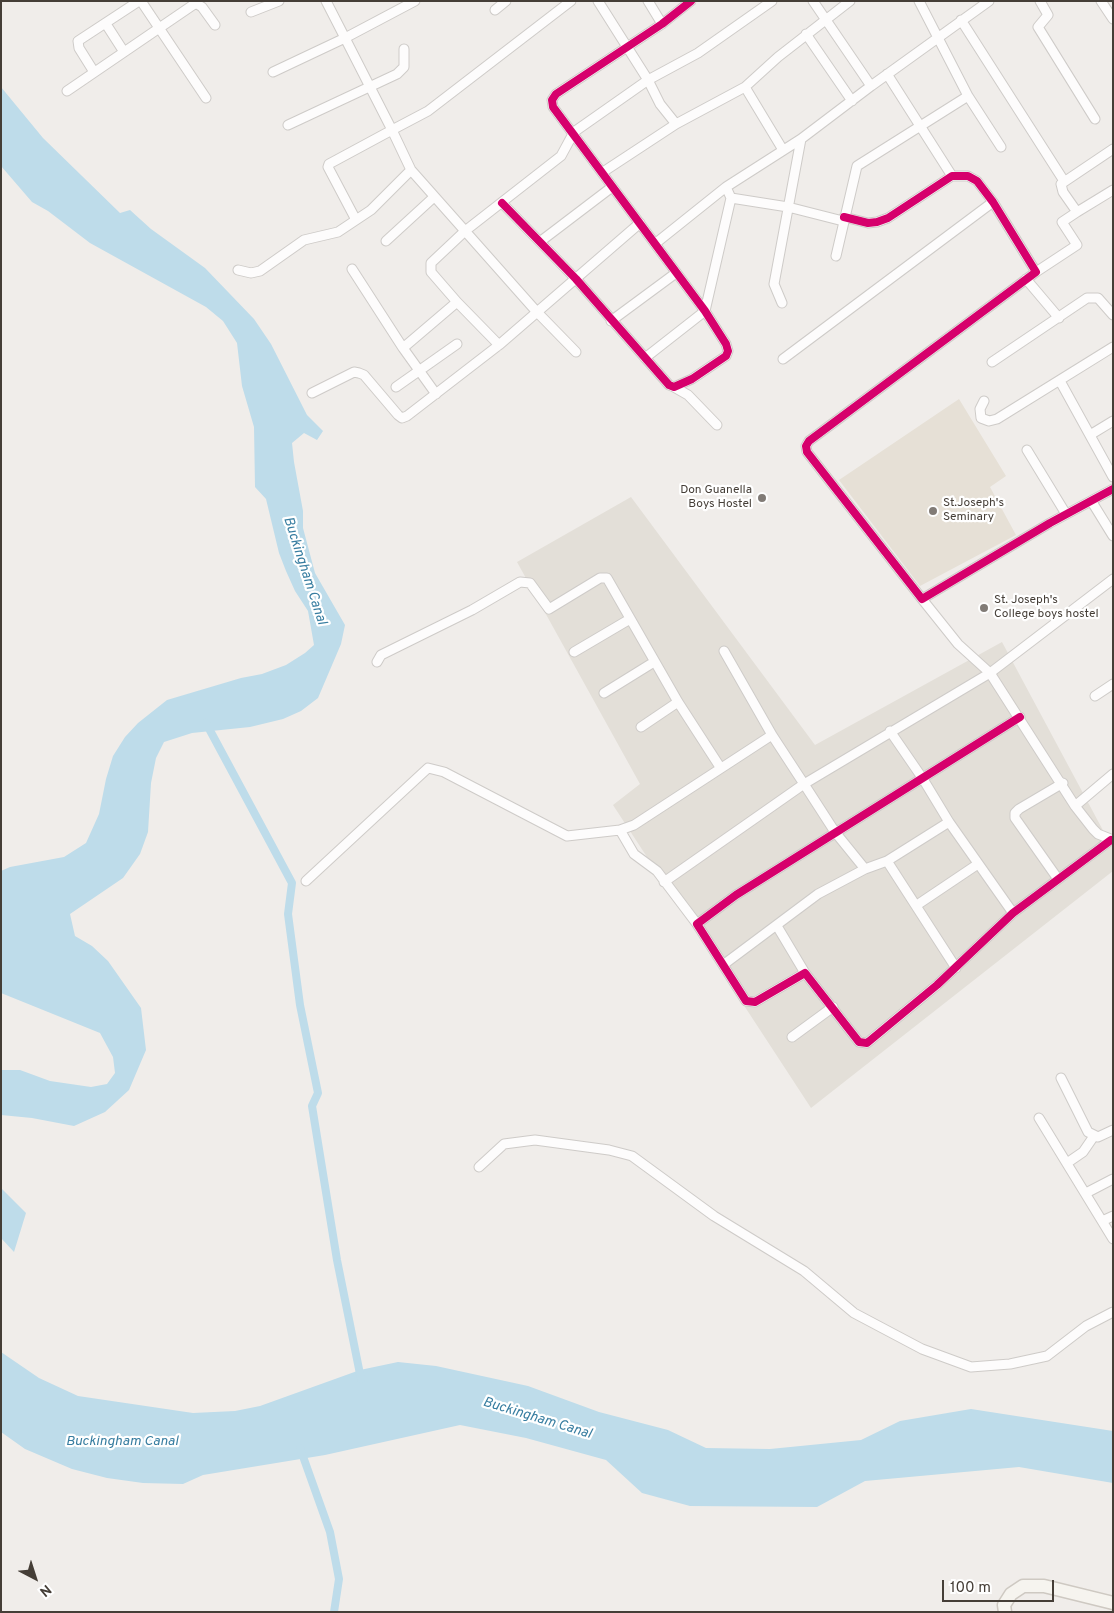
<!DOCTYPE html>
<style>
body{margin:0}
#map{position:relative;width:1114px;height:1613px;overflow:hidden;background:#f0edea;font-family:Overpass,sans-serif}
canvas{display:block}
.frame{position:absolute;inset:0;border:2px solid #453e37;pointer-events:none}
.north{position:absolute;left:10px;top:1553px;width:50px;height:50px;-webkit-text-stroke:4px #fff;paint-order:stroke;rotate:140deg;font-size:14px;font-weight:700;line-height:20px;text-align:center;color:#453e37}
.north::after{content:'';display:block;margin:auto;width:18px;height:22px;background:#453e37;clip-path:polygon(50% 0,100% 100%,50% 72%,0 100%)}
.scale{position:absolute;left:942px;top:1580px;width:112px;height:22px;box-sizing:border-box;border:2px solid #453e37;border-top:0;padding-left:6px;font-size:15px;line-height:18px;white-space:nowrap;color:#453e37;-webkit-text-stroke:4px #fff;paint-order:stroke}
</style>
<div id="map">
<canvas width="1114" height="1613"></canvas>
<div class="frame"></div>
<div class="north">N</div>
<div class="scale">100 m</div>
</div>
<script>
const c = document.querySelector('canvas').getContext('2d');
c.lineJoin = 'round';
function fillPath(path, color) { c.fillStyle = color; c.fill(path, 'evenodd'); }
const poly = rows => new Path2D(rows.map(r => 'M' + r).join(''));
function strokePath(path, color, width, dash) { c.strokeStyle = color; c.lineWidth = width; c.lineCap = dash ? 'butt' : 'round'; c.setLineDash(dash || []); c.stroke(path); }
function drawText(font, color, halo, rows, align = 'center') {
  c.font = font + ' Overpass,sans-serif'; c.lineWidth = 4.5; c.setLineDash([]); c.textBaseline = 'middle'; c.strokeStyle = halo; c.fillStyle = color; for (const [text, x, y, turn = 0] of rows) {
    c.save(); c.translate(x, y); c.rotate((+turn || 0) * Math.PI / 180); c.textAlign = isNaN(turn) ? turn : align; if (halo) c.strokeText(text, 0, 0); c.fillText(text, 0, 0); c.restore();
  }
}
const residential = poly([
 [631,497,815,745,1002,642,1113,849,1113,871,811,1108,613,805,640,784,517,562]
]);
const education = poly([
 [959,399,1006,476,990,487,1016,535,920,586,839,480]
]);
const water = poly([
 [1,87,43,138,120,213,130,210,151,229,205,268,254,319,271,344,307,415,323,431,317,440,304,433,292,443,294,462,303,511,303,528,315,573,345,625,341,644,318,698,301,711,283,719,250,727,192,733,164,742,156,758,151,783,148,832,140,854,123,878,70,914,75,936,92,946,108,961,141,1008,146,1050,129,1090,105,1112,74,1126,32,1118,1,1115,1,1070,20,1070,50,1081,91,1087,107,1084,115,1073,113,1057,100,1033,1,993,1,871,10,867,64,857,86,843,99,814,106,779,113,756,125,737,138,723,167,700,241,678,262,674,286,665,305,653,314,645,308,611,295,591,286,571,279,553,266,499,255,487,254,427,242,386,237,343,223,321,206,307,90,243,48,211,32,202,1,166],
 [1,1188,26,1213,14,1252,1,1238],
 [1,1352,39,1378,78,1396,193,1413,235,1411,260,1406,360,1370,398,1362,436,1366,528,1386,599,1412,668,1430,706,1448,770,1449,861,1440,900,1421,971,1409,1113,1431,1113,1483,1019,1467,865,1481,817,1507,690,1506,642,1493,606,1460,526,1438,460,1425,325,1455,203,1475,183,1484,143,1483,107,1478,72,1469,25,1449,1,1432]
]);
const canal = poly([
 [206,723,292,883,288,914,300,1005,318,1093,312,1106,337,1260,361,1379],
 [300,1448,330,1532,339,1579,334,1612]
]);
const street = poly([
 [141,1,206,98],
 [326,1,345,38,415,1],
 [571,1,428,111,392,130,411,170,536,311,576,352],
 [598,1,648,80,660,104,676,124],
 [648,1,662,24],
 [813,1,871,86],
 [919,1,968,96,1001,147],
 [1040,1,1048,15,1038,27,1095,119],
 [1101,1,1113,19],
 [495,10,506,1],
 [251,12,279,1],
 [961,20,1064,181],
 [106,24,124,52],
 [806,34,852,101],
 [94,72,79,48,78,41,139,1],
 [273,72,345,38,392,130,329,164,328,167,356,220],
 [887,74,952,176],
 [745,87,783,150],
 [67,91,193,5,197,4,202,7,215,25],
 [288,125,397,74,404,67,404,49],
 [603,172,676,124,745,87,778,57,850,1],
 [731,198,788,207,843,221],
 [502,203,576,279,669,385,674,387,692,379,726,356,728,351,726,344,705,311,553,107,552,100,556,94,662,24,691,1],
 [1077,212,1113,190],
 [844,217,868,223,877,222,888,218,952,176,968,176,977,181,993,202,1036,272,809,441,806,446,807,452,922,599,1050,523,1113,489],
 [386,241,434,197],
 [541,241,612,187],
 [656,243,726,187,801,139,871,86,989,1],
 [836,256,857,166,968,96],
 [352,269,403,348,457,302,499,345],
 [238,270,251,273,260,271,304,240,338,232,371,210,411,170],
 [1036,272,1077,245,1062,222,1077,212,1063,192,1061,184,1113,149],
 [1026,279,1059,318],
 [457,302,431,272,431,263,465,231,561,156,574,132,648,80,698,53,772,1],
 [782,303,774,284,801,139],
 [611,321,676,273],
 [403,348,436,394],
 [645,358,705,311,731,198,726,187],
 [783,359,993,202],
 [992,362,1087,298,1098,298,1113,315],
 [1060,381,1113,477],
 [396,387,457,344],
 [674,387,688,395,717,425],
 [312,393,354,372,359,373,364,375,398,415,402,418,407,416,499,345,640,223],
 [984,401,980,409,981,418,989,421,997,419,1113,347],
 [1090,435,1113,421],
 [1027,450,1066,514],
 [1092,502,1113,536],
 [922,599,958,644,990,673,1075,806,1093,829,1098,834,1113,840],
 [724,651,772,735,804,784,835,832,865,869],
 [574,652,630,619],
 [377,662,381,655,472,610,520,582,530,583,549,609,600,578,607,578,678,702,720,767],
 [604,693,654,662],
 [1095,696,1113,684],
 [1020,717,736,895,697,924,746,1001,755,1002,805,973,859,1042,867,1043,937,985,1013,913,1111,840],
 [641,727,678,702],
 [890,731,923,779,949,822,1013,913],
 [1075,806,1113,774],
 [949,822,887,861,956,968],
 [620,830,634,854,657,871,697,924],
 [1058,879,1015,818,1015,813,1019,809,1063,783],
 [306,881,428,768,444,772,567,836,620,830,634,825,772,735],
 [664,882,804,784,990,673,1113,579],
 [917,905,978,864],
 [777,926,805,973],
 [723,965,818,894,865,869,887,861],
 [792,1037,833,1007],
 [1061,1078,1088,1132,1098,1137,1113,1130],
 [1039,1118,1113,1239],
 [1067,1163,1083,1152,1094,1136],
 [479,1167,504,1144,535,1140,609,1150,632,1156,714,1216,804,1271,854,1313,922,1349,971,1367,1010,1364,1047,1356,1086,1326,1113,1312],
 [1086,1193,1113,1179],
 [1102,1221,1113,1216]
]);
const secondary = poly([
 [1005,1612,1004,1605,1011,1594,1023,1586,1044,1586,1113,1603]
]);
const cycleway = poly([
 [502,203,576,279,669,385,674,387,692,379,726,356,728,351,726,344,705,311,553,107,552,100,556,94,662,24,691,1],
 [844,217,868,223,877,222,888,218,952,176,968,176,977,181,993,202,1036,272,809,441,806,446,807,452,922,599,1050,523,1113,489],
 [1020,717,736,895,697,924,746,1001,755,1002,805,973,859,1042,867,1043,937,985,1013,913,1111,840]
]);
const markers = [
 [762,498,5,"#817b76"],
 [933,511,5,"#817b76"],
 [984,608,5,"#817b76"]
];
const poiNames = [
 ["Don Guanella",752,491,"right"],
 ["Boys Hostel",752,505,"right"],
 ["St.Joseph's",943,504],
 ["Seminary",943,518],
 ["St. Joseph's",994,601],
 ["College boys hostel",994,615]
];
const waterNames = [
 ["Buckingham Canal",304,571,72],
 ["Buckingham Canal",537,1419,17],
 ["Buckingham Canal",122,1442]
];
fillPath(residential, '#e3dfd8');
fillPath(education, '#e6e0d6');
fillPath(water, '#bedcea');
strokePath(canal, '#bedcea', 8);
strokePath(street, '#cecbc8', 11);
strokePath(secondary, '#cec9c2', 15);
strokePath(street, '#fdfcfc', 9);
strokePath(secondary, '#f6f4ef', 12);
strokePath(cycleway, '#d6006c', 8);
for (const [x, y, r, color] of markers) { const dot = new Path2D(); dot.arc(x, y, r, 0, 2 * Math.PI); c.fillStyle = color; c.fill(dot); strokePath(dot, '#fff', 2); }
drawText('12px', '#453e37', '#fff', poiNames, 'left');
drawText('italic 14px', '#377da0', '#fff', waterNames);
</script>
